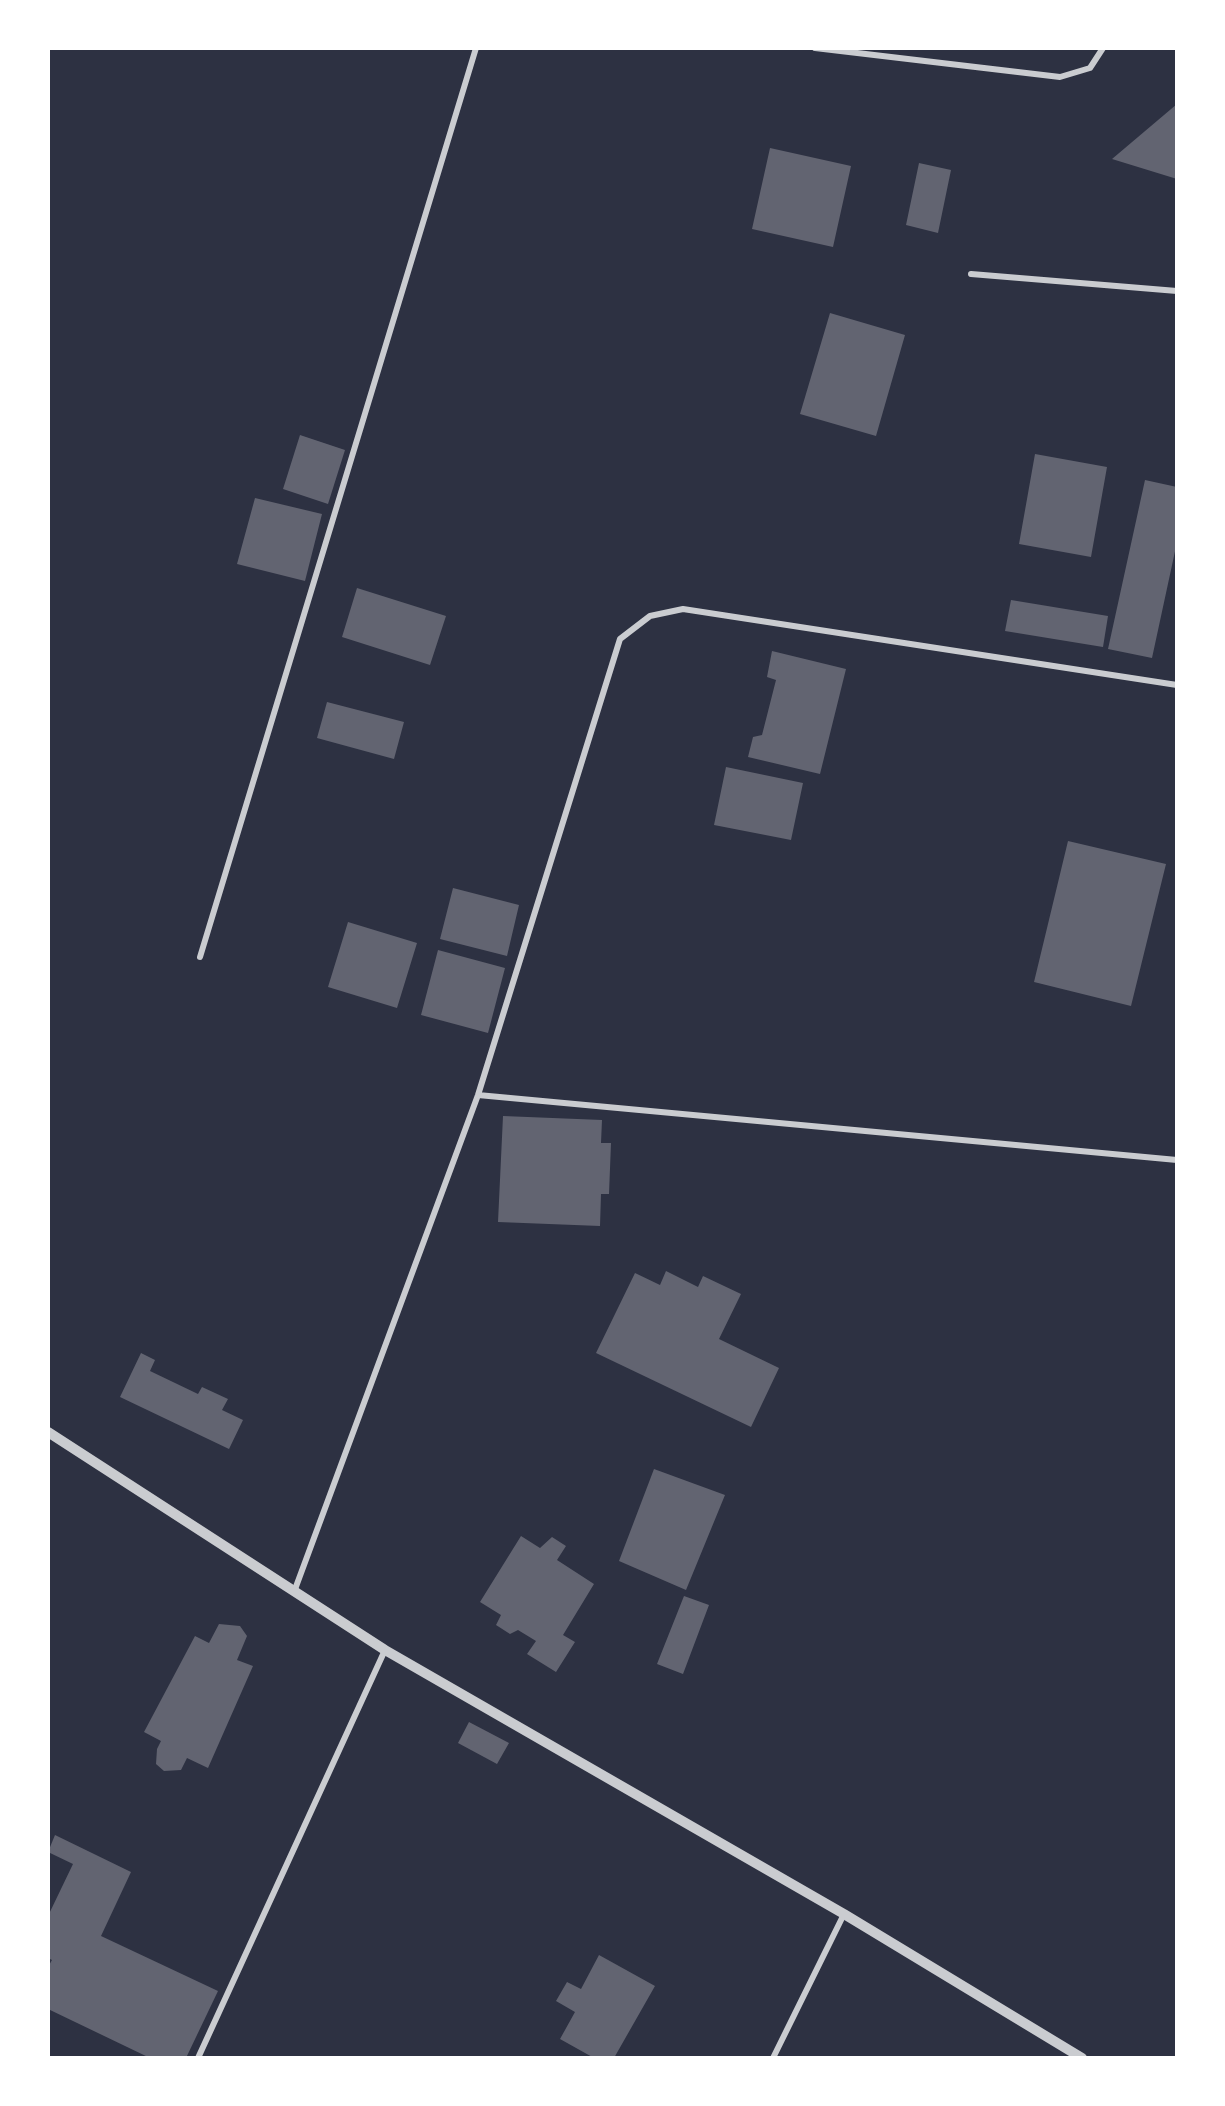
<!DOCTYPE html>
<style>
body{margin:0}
#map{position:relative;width:1225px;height:2106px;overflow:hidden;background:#2d3142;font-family:Helvetica,sans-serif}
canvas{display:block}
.frame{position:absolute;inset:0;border:50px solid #fff;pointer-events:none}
</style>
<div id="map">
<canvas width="1225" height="2106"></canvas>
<div class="frame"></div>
</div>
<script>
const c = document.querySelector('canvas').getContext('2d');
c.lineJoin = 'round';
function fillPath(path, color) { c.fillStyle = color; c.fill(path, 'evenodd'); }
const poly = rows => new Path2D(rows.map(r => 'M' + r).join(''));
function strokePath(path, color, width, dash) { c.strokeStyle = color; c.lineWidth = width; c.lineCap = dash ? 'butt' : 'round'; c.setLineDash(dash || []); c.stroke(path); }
const building = poly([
 [1177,104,1177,179,1112,159],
 [770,148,851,166,833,247,752,229],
 [919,163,951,170,938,233,906,225],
 [830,313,905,335,876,436,800,414],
 [300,435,345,450,328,504,283,489],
 [1035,454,1107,467,1091,557,1019,544],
 [1145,480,1177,487,1177,542,1152,658,1108,649],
 [255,498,322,514,305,581,237,564],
 [357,588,446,616,430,665,342,637],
 [1011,600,1108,616,1103,647,1005,631],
 [772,651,846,669,820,774,748,757,753,737,762,735,776,680,767,677],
 [327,702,404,722,394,759,317,738],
 [726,767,803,783,791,840,714,825],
 [1068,841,1166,864,1131,1006,1034,982],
 [453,888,519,905,507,956,440,939],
 [348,922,417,943,397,1008,328,987],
 [438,950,505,968,488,1033,421,1015],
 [503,1116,602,1120,601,1143,611,1143,609,1194,601,1194,600,1226,498,1222],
 [666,1271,698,1287,703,1276,741,1294,719,1339,779,1368,751,1427,596,1353,635,1273,660,1285],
 [141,1353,155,1360,150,1371,198,1394,202,1387,228,1399,222,1410,243,1420,229,1449,120,1397],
 [654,1469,725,1495,686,1590,619,1561],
 [521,1536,540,1548,552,1537,566,1546,557,1560,594,1584,563,1635,575,1642,556,1672,527,1654,536,1641,518,1630,510,1634,496,1625,501,1615,480,1602],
 [684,1596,709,1605,683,1674,657,1664],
 [219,1624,240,1626,247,1636,237,1660,253,1666,208,1768,187,1758,181,1770,164,1771,156,1764,157,1749,161,1741,144,1732,195,1636,209,1643],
 [469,1722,509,1743,497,1764,458,1743],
 [55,1835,131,1872,101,1936,218,1991,186,2058,150,2058,48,2009,48,1967,52,1960,48,1958,48,1916,73,1864,48,1852],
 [599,1955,655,1986,614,2058,594,2058,560,2039,575,2012,556,2001,567,1982,581,1989]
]);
const minor = poly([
 [815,48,1060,77,1090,68,1103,48],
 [971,274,1177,291],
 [200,957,476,48],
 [478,1095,1177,1160],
 [294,1592,478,1095,620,639,650,616,683,609,1177,685],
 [198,2058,385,1650],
 [773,2058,844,1914]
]);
const tertiary = poly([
 [48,1432,385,1650,844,1914,1082,2058]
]);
fillPath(building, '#626471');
strokePath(minor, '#caccd0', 6);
strokePath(tertiary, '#caccd0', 10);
</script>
